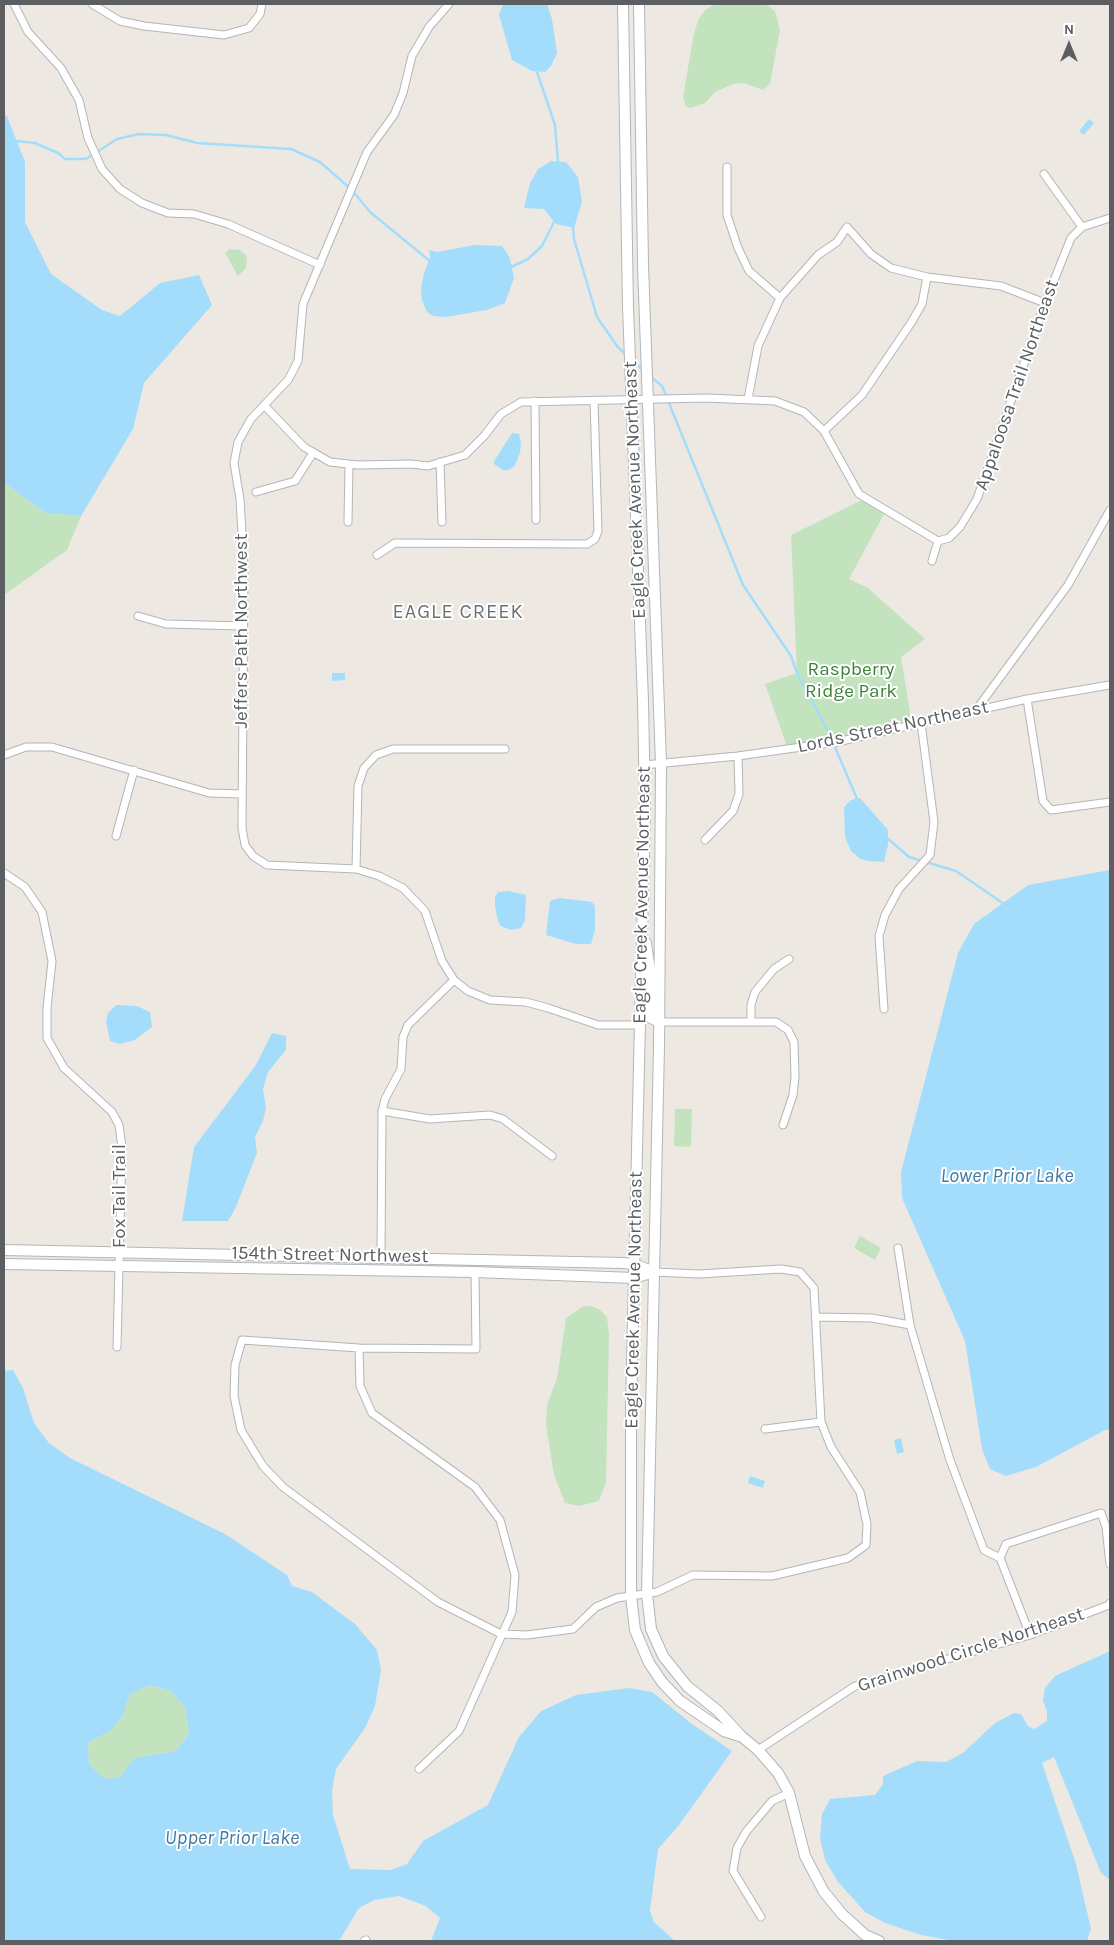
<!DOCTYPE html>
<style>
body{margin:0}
#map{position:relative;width:1114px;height:1945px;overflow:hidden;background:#ede9e2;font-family:Karla,sans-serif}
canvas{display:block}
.frame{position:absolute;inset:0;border:5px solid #5b5f62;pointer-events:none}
.north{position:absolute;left:1044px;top:20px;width:50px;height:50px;-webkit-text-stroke:4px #fff;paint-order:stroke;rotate:0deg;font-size:14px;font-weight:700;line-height:20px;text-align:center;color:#5b5f62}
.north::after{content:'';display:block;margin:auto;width:18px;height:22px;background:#5b5f62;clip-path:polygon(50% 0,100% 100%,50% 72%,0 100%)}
</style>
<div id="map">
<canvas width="1114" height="1945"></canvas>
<div class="frame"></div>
<div class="north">N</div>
</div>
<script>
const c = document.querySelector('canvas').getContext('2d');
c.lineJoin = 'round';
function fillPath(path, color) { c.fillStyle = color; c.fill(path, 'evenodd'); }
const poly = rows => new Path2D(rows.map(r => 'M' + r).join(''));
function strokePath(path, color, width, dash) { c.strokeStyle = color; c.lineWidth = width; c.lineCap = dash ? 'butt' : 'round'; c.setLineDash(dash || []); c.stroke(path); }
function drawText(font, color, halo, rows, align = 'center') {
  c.font = font + ' Karla,sans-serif'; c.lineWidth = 4; c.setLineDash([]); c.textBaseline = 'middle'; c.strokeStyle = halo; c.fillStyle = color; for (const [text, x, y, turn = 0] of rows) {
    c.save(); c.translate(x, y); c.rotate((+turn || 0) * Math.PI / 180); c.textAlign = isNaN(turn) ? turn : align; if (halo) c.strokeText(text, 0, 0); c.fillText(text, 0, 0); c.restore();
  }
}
const green = poly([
 [716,4,766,4,775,11,780,30,770,84,763,90,744,83,733,84,715,92,705,103,691,108,686,107,683,97,694,33,699,18,705,10],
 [230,249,240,250,247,256,246,268,238,276,225,253],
 [4,483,46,513,81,516,67,550,4,595],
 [862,500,884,514,849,579,868,588,925,639,901,657,912,725,788,749,765,684,797,673,791,535],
 [675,1109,692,1109,691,1147,674,1146],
 [860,1236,881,1248,875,1260,854,1248],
 [591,1306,600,1310,607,1317,609,1336,606,1482,599,1501,579,1506,565,1503,554,1475,546,1425,547,1405,557,1378,566,1318,582,1307],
 [148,1685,170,1691,185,1707,189,1733,176,1751,134,1758,120,1777,105,1779,89,1764,88,1743,110,1731,122,1717,130,1694]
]);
const water = poly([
 [503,4,547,4,552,19,557,53,551,66,545,72,532,71,512,60,499,15],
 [4,115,7,116,25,162,25,222,51,274,102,310,120,316,160,283,199,275,212,305,144,383,133,429,81,516,46,513,4,483],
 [1089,119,1094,123,1084,135,1079,131],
 [551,161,566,162,578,177,582,202,574,228,556,224,544,209,524,208,530,183,538,169],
 [475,245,502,246,510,258,514,278,505,303,487,310,445,317,433,316,427,312,422,300,421,288,424,273,430,258,429,250,437,252],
 [512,433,519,434,521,443,520,453,514,467,508,470,503,470,494,464,494,461],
 [332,673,345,673,345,680,332,681],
 [860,798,888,830,888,845,884,862,868,861,859,858,851,851,845,837,844,807,851,800],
 [1110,870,1110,1430,1105,1430,1036,1467,1006,1476,990,1469,982,1449,965,1341,902,1198,901,1172,958,953,974,924,1028,885],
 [508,891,526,895,525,920,521,928,511,930,501,926,498,921,495,907,495,897,498,892],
 [559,898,592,902,595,906,595,930,591,944,576,944,546,935,550,901],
 [116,1005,137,1006,150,1012,152,1027,135,1040,120,1044,110,1041,106,1021,108,1013],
 [272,1033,286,1036,286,1050,268,1072,263,1089,266,1108,263,1121,255,1137,257,1153,235,1209,228,1221,182,1221,194,1147,256,1065],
 [13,1370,23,1388,34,1423,49,1443,70,1458,225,1534,287,1575,292,1586,312,1592,355,1624,377,1650,381,1670,375,1706,365,1728,336,1769,332,1791,333,1815,350,1869,391,1870,407,1864,423,1841,488,1805,519,1737,541,1711,576,1695,629,1688,652,1692,692,1724,732,1751,679,1825,658,1849,650,1911,654,1922,675,1941,431,1941,440,1918,426,1906,399,1896,374,1900,359,1908,339,1941,4,1941,4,1371],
 [149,1685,170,1691,185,1707,189,1733,176,1751,134,1758,120,1777,105,1779,89,1764,88,1743,110,1731,122,1717,130,1694],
 [901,1438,904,1452,897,1454,894,1440],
 [750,1476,765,1481,763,1488,748,1483],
 [1110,1651,1110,1880,1101,1873,1054,1757,1042,1763,1076,1864,1091,1929,1087,1941,954,1941,921,1935,885,1923,865,1912,838,1882,825,1860,820,1838,822,1814,830,1799,875,1795,883,1784,883,1776,917,1761,946,1762,963,1753,995,1723,1014,1713,1021,1714,1028,1726,1034,1729,1047,1721,1047,1712,1043,1700,1045,1688,1055,1676]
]);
const stream = poly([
 [536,69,555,125,558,163],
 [15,141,35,143,58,153,65,159,86,159,117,139,139,134,166,135,197,143,291,149,320,162,352,190,370,212,431,262],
 [573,227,574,239,597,317,617,346,626,355],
 [509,268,528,259,542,246,555,220],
 [634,362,643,370],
 [651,377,662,386,743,585,791,656,797,673,828,731,858,801],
 [887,838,909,857,956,871,1004,904]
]);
const street = poly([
 [14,4,28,32,61,68,79,100,88,138,102,169,120,189,142,203,168,213,194,214,228,224,320,265],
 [92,4,120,21,144,26,224,35,249,28,260,14,262,4],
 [449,4,429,27,412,56,403,93,394,115,367,152,303,304,298,361,288,380,251,419,238,442,234,463,240,499,244,568,242,828,245,845,253,856,267,865,356,869,379,876,403,888,425,911,442,961,454,980,468,991,490,1000,526,1002,548,1008,598,1025,640,1025],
 [727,167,727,215,738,248,749,271,780,298],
 [1044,174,1082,227],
 [748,399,758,346,780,298,818,255,837,242,847,227,871,254,891,268,927,277,1001,286,1045,303],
 [535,401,536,520],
 [264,405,304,447,330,462,358,465,411,464,428,466,465,455,484,436,501,414,521,402,707,398,775,401,804,412,824,431,859,494,938,541],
 [824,431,862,395,911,323,922,304,927,277],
 [440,462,442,522],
 [256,492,295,481,313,453],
 [348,522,349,464],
 [377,555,395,543,587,544,595,539,598,531,594,401],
 [932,561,938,541,949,538,960,527,977,499,1045,303,1071,238,1082,227,1110,218],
 [138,616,166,624,243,626],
 [1027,699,1043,801,1051,810,1110,802],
 [976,710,1068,585,1110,510],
 [4,755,26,747,52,747,209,793,242,794],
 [644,765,738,756,837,742,1027,699,1110,685],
 [116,836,134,770],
 [705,840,733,811,739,794,738,756],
 [356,869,358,786,364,768,376,755,393,749,505,749],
 [4,873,25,887,42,912,52,961,47,1008,47,1038,64,1068,112,1112,119,1125,122,1147,117,1347],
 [884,1009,879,936,885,915,899,889,930,855,934,822,921,723],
 [659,1022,776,1022,788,1030,794,1042,795,1077,793,1095,783,1125],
 [751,1022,751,1005,755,992,774,969,789,959],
 [382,1111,430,1119,490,1115,503,1119,552,1156],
 [898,1248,910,1325,950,1460,984,1550,1000,1558,1030,1635],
 [381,1256,382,1111,385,1099,401,1069,403,1037,408,1025,454,980],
 [475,1272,476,1349,359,1348,242,1340,235,1365,234,1396,241,1430,263,1466,283,1487,438,1602,501,1634,527,1635,573,1629,596,1607,617,1598,657,1592,693,1575,772,1576,848,1558,866,1545,867,1524,860,1492,831,1447,821,1422,814,1288,800,1272,781,1269,699,1274,654,1272],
 [817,1317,872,1318,910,1325],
 [359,1348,360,1386,372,1413,475,1487,500,1520,515,1575,512,1612,459,1731,419,1769],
 [765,1429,821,1422],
 [1000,1558,1006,1544,1101,1513,1106,1527,1110,1564],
 [758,1750,855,1686,1030,1635,1109,1605,1110,1603],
 [761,1917,733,1871,737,1848,746,1832,772,1801,789,1793],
 [364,1941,366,1940]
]);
const secondary = poly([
 [623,4,628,307,643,701,645,808,631,1407,631,1596,635,1630,649,1663,662,1682,680,1701,724,1731,739,1736],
 [639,4,643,265,661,764,659,1047,647,1594,651,1629,663,1656,687,1686,718,1711,741,1736,758,1750,778,1773,789,1793,805,1856,824,1892,842,1914,865,1935,879,1941],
 [646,943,650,971,650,1014,651,1018,659,1022],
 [4,1250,623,1263,634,1264,654,1272],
 [4,1264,475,1272,634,1278,654,1272]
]);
const streetNames = [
 ["Appaloosa Trail Northeast",1017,385,-71],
 ["Eagle Creek Avenue Northeast",635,490,-92],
 ["Jeffers Path Northwest",242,631,-90],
 ["Lords Street Northeast",893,727,-12],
 ["Eagle Creek Avenue Northeast",642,895,-89],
 ["Fox Tail Trail",120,1196,-90],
 ["154th Street Northwest",330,1255,1],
 ["Eagle Creek Avenue Northeast",634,1300,-89],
 ["Grainwood Circle Northeast",971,1650,-18]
];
const parkNames = [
 ["Raspberry",851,670],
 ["Ridge Park",851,692]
];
const neighbourhoodNames = [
 ["EAGLE CREEK",458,612]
];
const waterNames = [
 ["Lower Prior Lake",1007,1176],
 ["Upper Prior Lake",232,1838]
];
fillPath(green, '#c3e3bf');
fillPath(water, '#a4ddfb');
strokePath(stream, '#a4ddfb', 2.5);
strokePath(street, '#b3b5b9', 9);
strokePath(secondary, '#b2b6b9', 12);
strokePath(street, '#fff', 7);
strokePath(secondary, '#fff', 10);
drawText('19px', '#5b5f62', '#fff', streetNames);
drawText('19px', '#3c8339', '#fff', parkNames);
c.letterSpacing = '1px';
drawText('20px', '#6c7174', '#fff', neighbourhoodNames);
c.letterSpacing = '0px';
drawText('italic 20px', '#407aa3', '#fff', waterNames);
</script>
